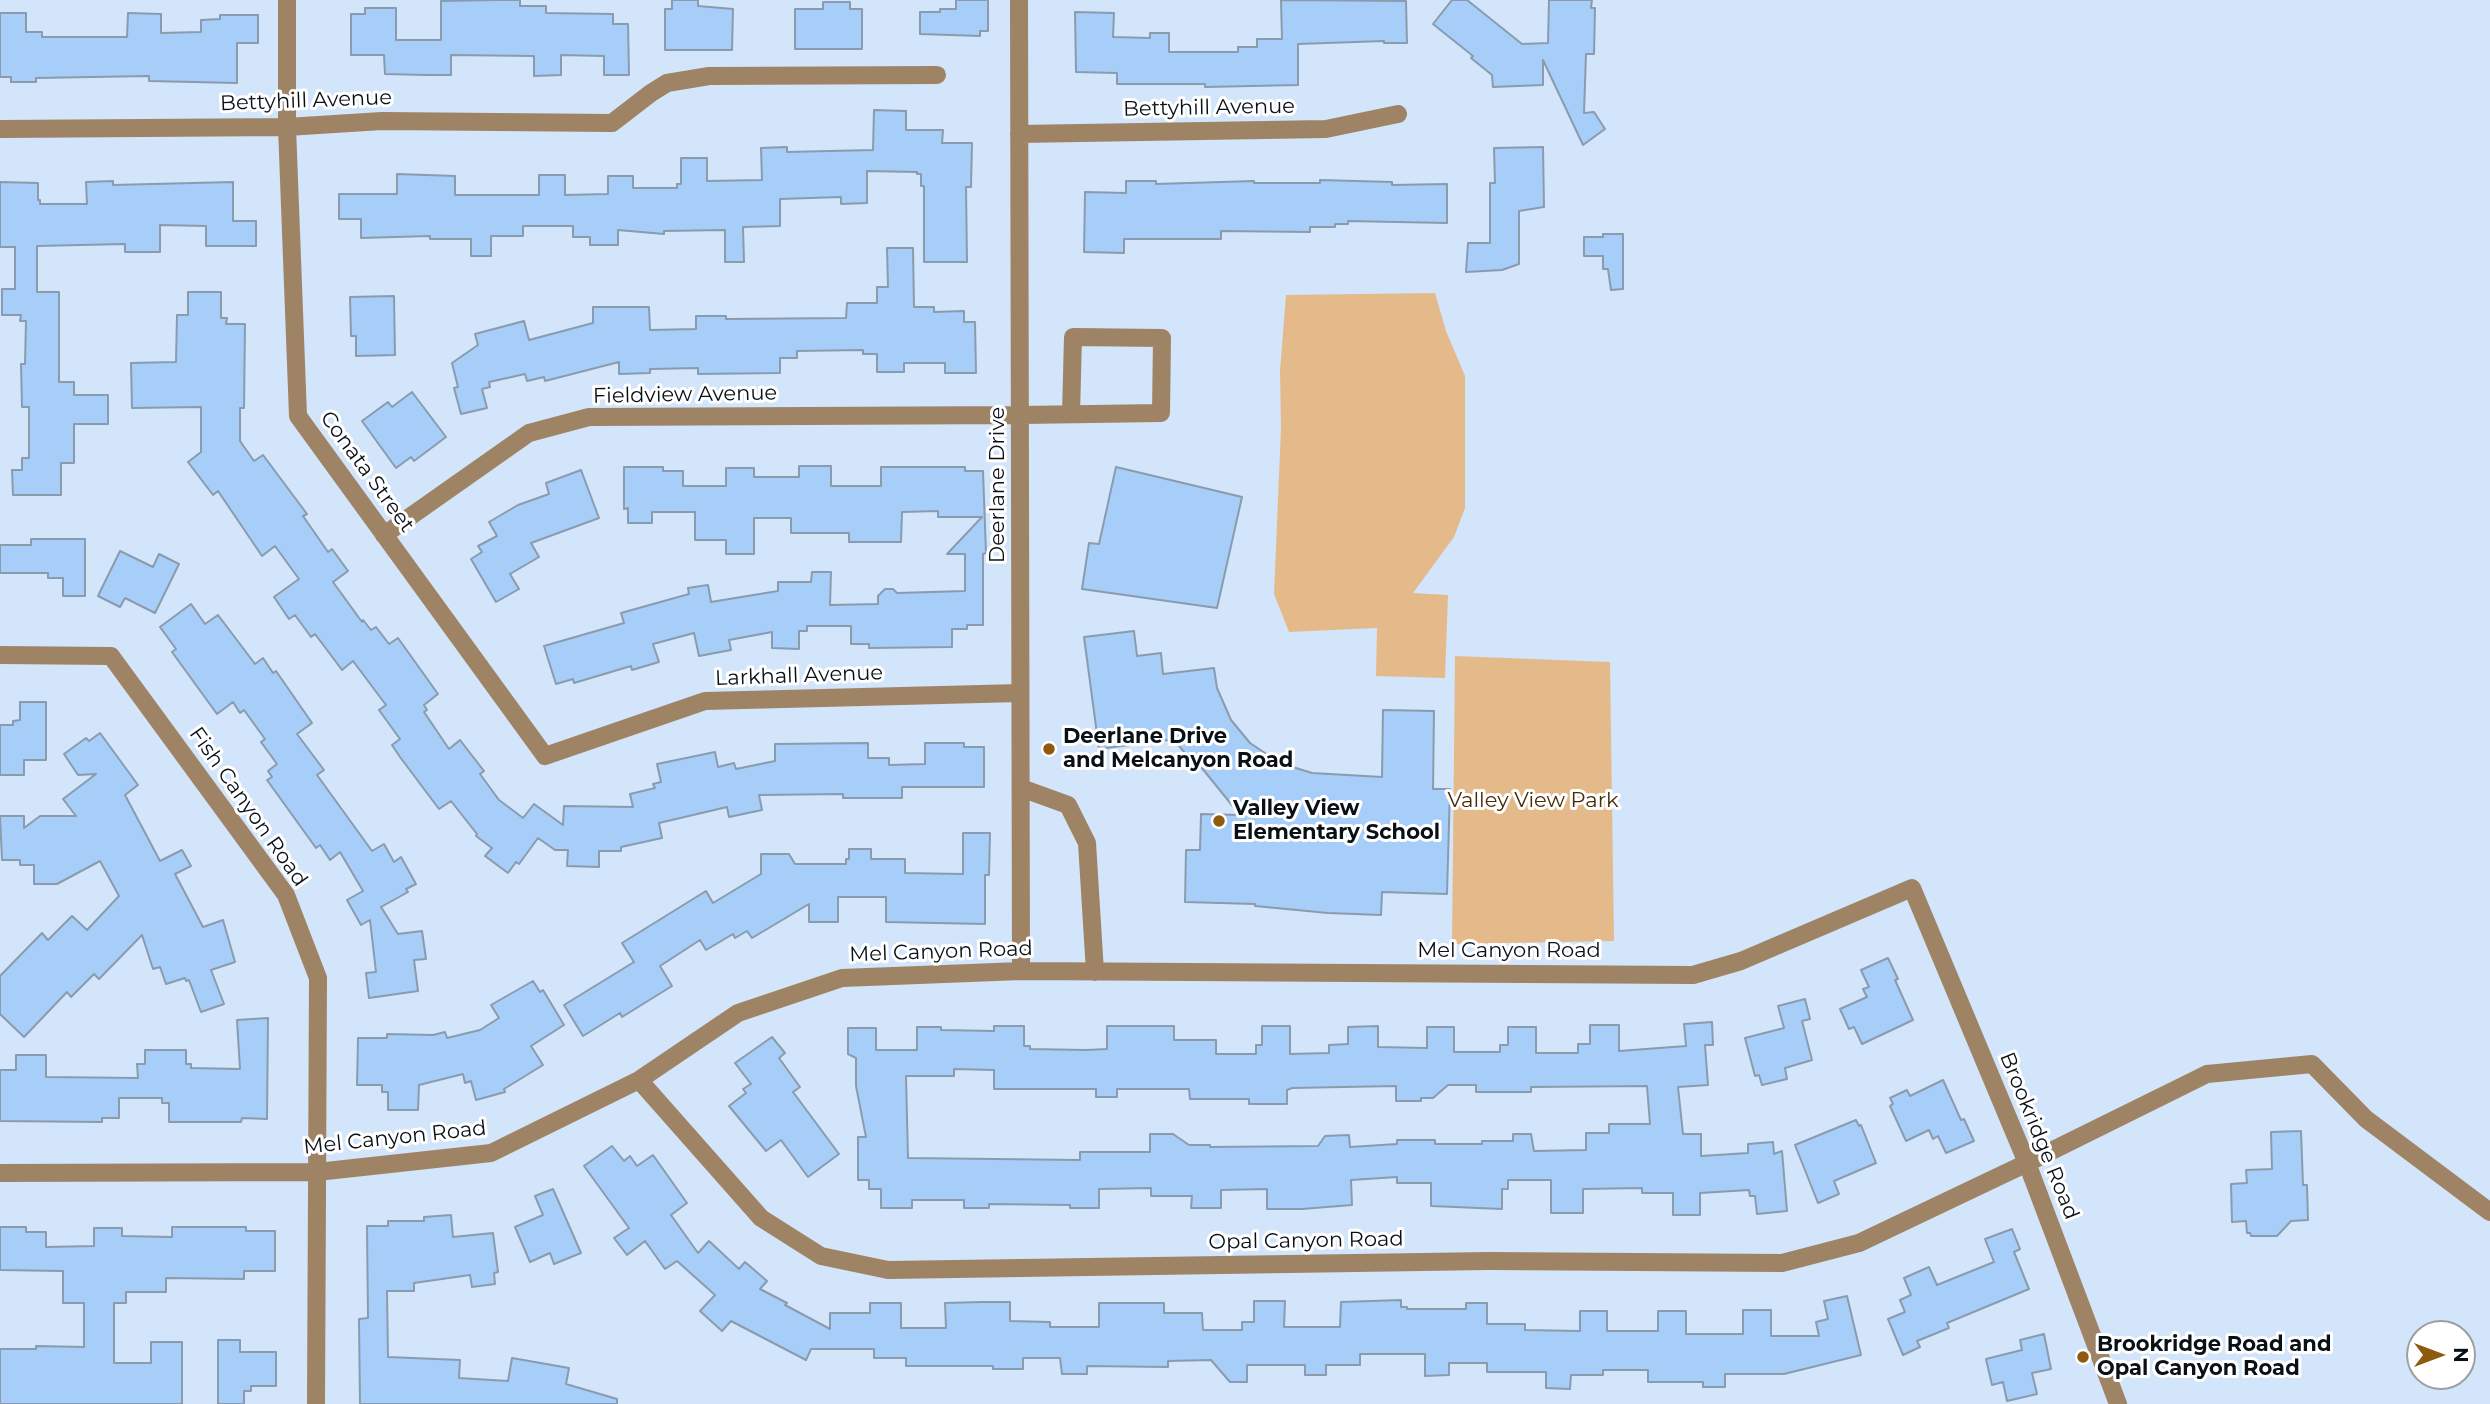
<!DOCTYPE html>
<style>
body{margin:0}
#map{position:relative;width:2490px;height:1404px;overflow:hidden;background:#d2e5fa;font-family:Montserrat,sans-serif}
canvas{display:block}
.north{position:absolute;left:2406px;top:1320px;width:70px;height:70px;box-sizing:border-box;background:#fff;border:2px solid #9d9fa2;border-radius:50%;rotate:90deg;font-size:19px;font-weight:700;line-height:28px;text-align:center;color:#091016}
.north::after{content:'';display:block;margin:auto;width:24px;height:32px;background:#905a0e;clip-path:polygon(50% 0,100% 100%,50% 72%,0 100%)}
</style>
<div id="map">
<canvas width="2490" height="1404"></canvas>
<div class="north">N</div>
</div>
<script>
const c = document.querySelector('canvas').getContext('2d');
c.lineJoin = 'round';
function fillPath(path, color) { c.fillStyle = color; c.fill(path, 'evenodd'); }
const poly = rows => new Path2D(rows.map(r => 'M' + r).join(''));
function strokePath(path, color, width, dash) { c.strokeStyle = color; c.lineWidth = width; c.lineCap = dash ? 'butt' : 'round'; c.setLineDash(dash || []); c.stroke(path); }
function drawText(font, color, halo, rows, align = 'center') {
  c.font = font + ' Montserrat,sans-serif'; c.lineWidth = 6; c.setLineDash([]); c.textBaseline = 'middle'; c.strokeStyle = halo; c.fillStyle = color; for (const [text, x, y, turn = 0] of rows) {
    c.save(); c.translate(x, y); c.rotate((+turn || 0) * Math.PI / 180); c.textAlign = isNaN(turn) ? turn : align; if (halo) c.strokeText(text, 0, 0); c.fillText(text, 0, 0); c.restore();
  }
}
const green = poly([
 [1435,293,1446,331,1465,376,1465,508,1454,537,1413,593,1448,595,1445,678,1376,676,1377,628,1289,632,1274,594,1281,428,1280,371,1286,295],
 [1455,656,1610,662,1614,941,1452,944]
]);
const building = poly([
 [499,0,520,0,520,6,546,6,546,13,613,14,613,24,628,24,629,75,604,75,604,56,561,55,561,75,534,76,534,56,451,55,451,75,426,75,385,74,384,55,351,55,351,14,365,14,365,8,396,8,396,40,441,40,441,1,499,0],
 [672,0,698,0,698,6,733,9,732,50,665,50,665,9,672,9,672,0],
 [956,0,988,0,988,31,980,31,980,36,920,34,920,12,940,12,940,9,956,9,956,0],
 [1281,0,1406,1,1407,43,1384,43,1384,41,1298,44,1298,85,1205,87,1205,84,1117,84,1117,73,1076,72,1075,12,1114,13,1113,37,1150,38,1150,33,1169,33,1169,52,1238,52,1238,47,1257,47,1257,39,1282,39,1281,0],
 [1452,0,1467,0,1522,44,1548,43,1549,0,1592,0,1591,8,1595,8,1594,54,1586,54,1584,113,1594,112,1605,129,1583,145,1543,60,1543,85,1493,87,1492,75,1471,58,1473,56,1433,24,1452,0],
 [823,2,850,2,850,9,862,9,862,49,795,49,795,9,823,9,823,2],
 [0,13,26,13,26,32,42,32,42,37,127,37,128,13,161,14,161,33,201,32,201,20,220,19,220,15,258,15,258,43,237,43,237,83,149,81,149,76,36,78,36,82,11,82,11,77,0,77,0,13],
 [874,110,906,111,906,130,943,130,942,143,972,143,971,187,966,187,967,262,924,262,924,186,921,186,921,174,917,174,917,172,867,171,867,203,841,204,841,197,780,199,780,226,743,227,744,262,725,262,725,230,664,231,664,234,618,230,618,245,590,245,590,237,573,237,573,226,523,226,523,236,491,236,491,256,471,256,471,239,430,239,430,236,361,238,361,219,339,219,339,194,397,194,397,174,455,176,455,195,539,195,539,175,565,175,565,195,608,194,608,176,633,176,633,188,677,188,677,184,681,184,681,158,707,158,707,181,762,180,761,148,787,147,787,152,873,150,874,110],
 [1543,147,1544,207,1519,211,1519,264,1502,270,1466,272,1468,243,1490,243,1490,183,1495,183,1494,148,1543,147],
 [1320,180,1392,182,1392,185,1447,184,1447,223,1348,221,1348,224,1335,224,1335,227,1310,227,1310,232,1221,231,1221,239,1124,239,1124,253,1084,252,1085,192,1126,193,1126,181,1156,181,1156,184,1254,181,1254,183,1320,183,1320,180],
 [113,181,113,185,233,182,233,221,256,221,256,246,206,246,206,226,160,225,160,252,125,252,125,244,37,246,37,292,59,292,59,382,74,382,74,395,108,395,108,424,74,424,74,463,61,463,61,495,13,495,12,470,22,470,22,458,29,458,29,407,22,407,21,364,25,364,26,321,20,321,21,315,2,315,2,289,15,289,15,247,0,247,0,182,38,183,38,200,40,200,40,204,87,204,86,182,113,181],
 [1603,234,1623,234,1623,289,1611,290,1608,269,1603,269,1603,256,1584,256,1584,237,1603,237,1603,234],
 [887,248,913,248,914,307,934,307,934,312,964,311,964,322,975,322,976,373,945,373,945,363,904,363,904,372,877,372,877,354,863,354,863,350,797,351,797,358,780,358,780,373,698,374,698,368,650,369,650,373,619,374,619,362,545,381,544,377,527,381,525,374,489,382,490,387,482,389,487,408,461,414,454,388,458,387,452,363,478,345,475,334,524,321,529,340,593,323,593,307,649,307,650,330,696,329,696,316,726,316,726,319,846,318,847,303,877,303,877,287,888,287,887,248],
 [188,292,221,292,221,318,227,318,226,324,245,324,244,408,240,408,240,441,254,461,263,455,307,514,303,516,328,552,332,549,348,571,333,582,362,622,363,620,371,630,376,627,389,644,398,638,438,694,424,705,427,710,424,712,449,749,460,740,484,771,480,774,499,800,523,818,534,804,563,825,564,806,633,807,630,794,655,788,653,784,661,782,657,764,715,752,718,767,734,763,736,769,775,761,775,744,868,743,868,758,889,758,889,765,925,764,925,743,964,743,964,747,984,747,984,787,902,787,902,798,843,798,843,794,759,795,762,810,729,817,727,807,659,823,662,838,621,847,621,851,599,851,599,867,567,866,568,850,555,850,538,838,519,864,516,862,508,873,485,856,492,848,476,836,477,834,451,801,439,809,400,757,392,745,400,739,379,710,386,705,353,661,342,670,315,634,311,637,295,615,289,619,274,597,299,579,275,546,262,556,218,491,213,495,188,462,201,452,201,407,132,408,131,363,176,362,177,315,188,315,188,292],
 [394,296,395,355,356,356,356,336,351,336,350,297,394,296],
 [412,392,446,437,414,461,411,457,396,468,362,421,388,402,392,407,412,392],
 [799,466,831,466,831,486,881,486,881,467,965,467,965,471,983,471,986,553,983,554,983,625,967,625,967,629,952,629,952,647,869,648,869,644,851,644,851,626,807,626,807,631,799,631,799,649,772,648,772,632,729,640,731,650,699,656,694,633,653,644,659,662,632,670,631,666,574,683,573,679,556,684,544,646,624,623,621,613,689,594,688,588,708,585,711,602,778,591,778,582,811,582,812,572,831,572,830,605,878,604,878,596,885,589,893,589,897,593,965,591,965,554,947,554,982,517,938,517,938,511,902,512,901,542,849,542,849,533,791,533,791,518,754,518,754,554,726,554,726,540,695,540,695,512,652,512,652,523,628,523,628,508,624,509,624,467,663,467,663,471,683,471,683,486,726,486,726,468,754,468,754,477,799,477,799,466],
 [1116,467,1242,497,1217,608,1082,589,1089,543,1099,544,1116,467],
 [581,470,599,518,531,543,539,557,510,574,519,589,496,602,471,559,482,552,478,546,497,536,489,522,518,505,549,494,546,483,581,470],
 [31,539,85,539,85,596,63,596,63,578,48,578,48,573,0,573,0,545,31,545,31,539],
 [120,551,153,567,159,554,179,564,155,613,125,598,120,607,98,596,120,551],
 [191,604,205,624,218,615,255,664,263,658,273,673,276,671,312,723,297,734,324,770,317,775,372,851,384,844,394,862,401,857,416,884,406,889,408,892,381,907,398,934,422,931,426,959,414,960,418,991,369,998,366,973,376,972,370,920,361,925,347,900,363,891,340,852,330,860,320,845,316,848,267,780,272,777,268,771,277,764,261,742,265,739,244,710,240,713,233,702,217,714,172,652,176,649,160,627,191,604],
 [1134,631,1137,656,1161,653,1163,674,1214,668,1217,688,1231,720,1250,743,1280,763,1312,773,1382,777,1383,710,1434,711,1433,789,1450,789,1447,894,1382,892,1381,915,1328,913,1255,906,1255,904,1185,902,1186,850,1200,850,1201,814,1240,815,1201,767,1198,769,1175,741,1171,744,1168,740,1099,749,1084,637,1134,631],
 [20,702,46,702,46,760,24,760,24,775,0,775,0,725,13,725,13,721,20,720,20,702],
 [100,733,138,785,125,795,160,861,182,850,191,866,175,874,203,927,223,920,235,962,211,970,224,1004,201,1012,189,980,186,981,185,978,166,984,160,967,153,969,142,935,99,979,94,974,71,997,67,992,24,1037,0,1014,0,976,42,933,48,940,72,916,87,930,119,896,100,861,57,884,34,884,34,865,20,865,20,860,2,860,0,816,24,816,24,828,40,816,76,816,63,799,96,774,78,775,64,754,86,738,89,741,100,733],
 [963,833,990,833,989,875,985,875,985,924,886,922,886,897,838,897,838,922,809,922,809,904,752,938,747,931,735,938,733,934,706,950,700,940,660,966,672,986,622,1017,620,1013,583,1036,564,1005,634,962,622,943,706,891,713,903,761,874,761,854,789,854,795,864,846,864,846,859,849,859,849,849,871,849,871,859,905,859,905,873,963,874,963,833],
 [1888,958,1898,979,1895,980,1913,1020,1862,1044,1854,1027,1849,1029,1840,1009,1867,997,1863,989,1869,987,1861,970,1888,958],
 [533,981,540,992,543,990,564,1025,531,1046,543,1065,504,1089,505,1092,476,1100,471,1081,465,1083,463,1074,419,1085,418,1110,388,1110,388,1092,382,1092,382,1085,357,1085,358,1038,387,1038,387,1034,433,1035,445,1032,447,1038,480,1030,499,1018,491,1005,533,981],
 [1805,999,1810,1019,1802,1021,1812,1060,1785,1068,1787,1079,1762,1085,1759,1075,1755,1076,1745,1038,1784,1028,1778,1006,1805,999],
 [268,1018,267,1119,242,1118,241,1122,169,1122,169,1103,162,1103,162,1098,119,1098,119,1118,102,1118,102,1122,0,1121,0,1070,16,1070,16,1055,46,1055,46,1077,138,1078,137,1064,145,1064,145,1050,186,1050,186,1064,191,1064,191,1068,240,1069,237,1020,268,1018],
 [1712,1022,1713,1045,1705,1045,1708,1085,1678,1087,1683,1134,1701,1134,1701,1156,1748,1153,1748,1144,1773,1142,1774,1154,1782,1151,1787,1211,1757,1214,1755,1196,1750,1196,1749,1190,1700,1193,1700,1215,1673,1215,1673,1193,1642,1193,1642,1188,1583,1189,1583,1213,1551,1213,1551,1180,1508,1180,1508,1189,1502,1189,1502,1209,1431,1206,1431,1183,1397,1183,1397,1177,1351,1180,1352,1205,1302,1209,1267,1209,1267,1189,1221,1190,1221,1208,1191,1208,1192,1196,1151,1196,1151,1188,1099,1189,1099,1208,1070,1208,1070,1205,989,1204,989,1208,964,1208,964,1200,912,1200,912,1208,881,1208,881,1189,869,1189,869,1180,858,1180,858,1137,866,1137,856,1086,856,1058,848,1054,848,1028,876,1028,876,1050,917,1050,917,1027,941,1027,941,1030,994,1031,994,1026,1024,1026,1024,1046,1030,1046,1030,1049,1086,1050,1107,1049,1107,1026,1174,1026,1174,1040,1216,1040,1216,1054,1256,1054,1256,1045,1262,1045,1262,1026,1290,1026,1290,1054,1329,1053,1329,1045,1348,1044,1348,1027,1378,1026,1378,1047,1427,1048,1427,1027,1454,1027,1454,1052,1500,1052,1500,1045,1508,1045,1508,1027,1536,1027,1536,1053,1578,1053,1578,1044,1590,1044,1590,1025,1619,1025,1619,1051,1686,1046,1684,1024,1712,1022],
 [954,1069,994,1070,994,1089,1096,1089,1096,1097,1117,1097,1117,1089,1189,1089,1190,1099,1249,1099,1249,1104,1287,1104,1287,1090,1292,1088,1396,1086,1396,1101,1421,1101,1421,1098,1433,1098,1448,1085,1476,1085,1476,1092,1531,1092,1531,1087,1647,1086,1650,1124,1609,1124,1609,1133,1586,1133,1586,1150,1534,1151,1531,1134,1513,1134,1513,1141,1482,1141,1482,1144,1435,1144,1435,1140,1397,1140,1397,1144,1350,1147,1349,1135,1325,1136,1318,1146,1210,1147,1210,1145,1189,1145,1173,1134,1150,1134,1150,1152,1080,1152,1080,1160,908,1158,906,1076,954,1076,954,1069],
 [772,1037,785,1053,779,1058,800,1087,793,1092,839,1154,808,1177,781,1140,766,1151,729,1106,746,1093,743,1089,751,1084,735,1063,772,1037],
 [1943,1080,1961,1120,1964,1119,1974,1141,1946,1153,1938,1136,1933,1139,1929,1130,1906,1141,1890,1106,1893,1104,1890,1098,1907,1090,1910,1096,1943,1080],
 [1856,1120,1859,1126,1861,1125,1876,1163,1834,1181,1839,1194,1818,1203,1795,1145,1856,1120],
 [2301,1131,2303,1185,2307,1185,2308,1220,2291,1221,2277,1236,2251,1236,2250,1233,2247,1233,2246,1221,2232,1222,2231,1184,2247,1183,2246,1170,2272,1169,2271,1132,2301,1131],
 [612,1146,624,1161,630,1156,637,1166,653,1155,687,1203,671,1215,698,1253,709,1241,739,1269,745,1262,767,1281,760,1289,787,1303,785,1305,830,1329,830,1313,870,1313,870,1303,901,1303,901,1328,946,1328,945,1303,982,1302,1010,1302,1010,1321,1050,1322,1050,1327,1099,1327,1099,1303,1164,1303,1164,1313,1202,1313,1203,1330,1242,1330,1242,1322,1254,1322,1254,1301,1285,1301,1284,1327,1340,1327,1341,1302,1401,1300,1401,1307,1407,1307,1407,1309,1466,1309,1466,1303,1487,1303,1487,1324,1525,1324,1525,1330,1580,1331,1580,1311,1607,1311,1607,1331,1658,1331,1658,1311,1686,1311,1686,1334,1743,1334,1743,1310,1771,1310,1771,1336,1819,1336,1816,1322,1828,1319,1824,1301,1847,1296,1861,1355,1784,1374,1725,1374,1725,1387,1703,1387,1703,1382,1648,1382,1648,1370,1603,1370,1603,1375,1571,1375,1570,1389,1546,1388,1546,1372,1487,1372,1487,1363,1449,1363,1449,1375,1425,1376,1425,1354,1360,1354,1360,1365,1326,1365,1326,1375,1305,1375,1305,1365,1247,1365,1247,1382,1230,1382,1211,1360,1168,1361,1168,1367,1087,1366,1087,1374,1062,1374,1060,1358,1023,1358,1023,1369,993,1369,993,1366,906,1366,906,1358,874,1358,874,1349,811,1349,806,1360,731,1321,722,1331,700,1311,715,1295,677,1261,665,1269,645,1241,627,1255,614,1238,629,1228,584,1166,612,1146],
 [553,1189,581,1253,554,1264,550,1253,530,1262,515,1227,543,1215,535,1196,553,1189],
 [451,1215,453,1237,493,1233,498,1272,494,1273,495,1284,472,1287,470,1275,414,1283,414,1291,387,1291,388,1357,460,1360,459,1378,508,1381,512,1358,569,1368,566,1384,617,1399,617,1404,360,1404,359,1319,368,1318,367,1226,388,1226,388,1221,424,1221,424,1217,451,1215],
 [0,1227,26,1227,26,1232,46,1232,46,1247,94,1246,94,1228,122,1228,122,1236,172,1237,172,1227,246,1227,246,1231,275,1231,275,1271,244,1271,244,1279,166,1278,166,1292,126,1292,126,1303,114,1303,114,1363,151,1363,151,1342,182,1342,182,1404,0,1404,0,1349,36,1349,36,1346,84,1347,84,1303,63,1303,63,1271,0,1270,0,1227],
 [2012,1229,2020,1249,2014,1252,2029,1289,1947,1323,1949,1328,1917,1341,1920,1347,1903,1355,1888,1319,1905,1312,1900,1300,1911,1295,1904,1278,1929,1267,1937,1285,1994,1262,1985,1239,2012,1229],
 [2044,1334,2051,1369,2032,1373,2037,1394,2007,1401,2003,1382,1992,1385,1986,1359,2022,1350,2020,1340,2044,1334],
 [218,1340,240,1340,240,1352,276,1352,276,1386,251,1386,251,1391,244,1391,244,1404,218,1404,218,1340]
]);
const minor = poly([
 [287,0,287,127,298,416,545,756,705,701,1020,693],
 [1019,0,1021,971],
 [0,129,287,127,382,121,612,123,651,93,667,83,709,76,937,75],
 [1019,134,1326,129,1398,114],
 [384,535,529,433,589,417,1021,415,1161,413,1162,338,1073,337,1071,414],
 [0,655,111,656,286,895,318,978,316,1404],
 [1021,788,1068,805,1087,843,1095,972],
 [639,1080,761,1218,821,1256,888,1270,1489,1261,1782,1263,1859,1243,2027,1163,2207,1074,2312,1064,2366,1119,2490,1212],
 [0,1173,317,1172,491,1153,639,1080,738,1013,842,978,1021,971,1693,975,1741,961,1912,888,2027,1163,2118,1404]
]);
const markers = [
 [1049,749,7,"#905a0e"],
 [1219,821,7,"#905a0e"],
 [2083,1357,7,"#905a0e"]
];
const streetNames = [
 ["Bettyhill Avenue",306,101,-2],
 ["Bettyhill Avenue",1209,108,-1],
 ["Fieldview Avenue",685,395,-1],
 ["Conata Street",367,472,54],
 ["Deerlane Drive",998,485,-90],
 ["Larkhall Avenue",799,676,-2],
 ["Fish Canyon Road",248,807,55],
 ["Mel Canyon Road",1509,951],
 ["Mel Canyon Road",941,952,-2],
 ["Brookridge Road",2039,1136,68],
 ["Mel Canyon Road",395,1138,-6],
 ["Opal Canyon Road",1306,1241,-1]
];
const poiNames = [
 ["Deerlane Drive",1063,737],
 ["and Melcanyon Road",1063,761],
 ["Valley View",1233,809],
 ["Elementary School",1233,833],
 ["Brookridge Road and",2097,1345],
 ["Opal Canyon Road",2097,1369]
];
const parkNames = [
 ["Valley View Park",1533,801]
];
fillPath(green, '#e5ba8b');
fillPath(building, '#a7cef9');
strokePath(building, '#8a9bae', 2);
strokePath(minor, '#9f8365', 18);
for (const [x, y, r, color] of markers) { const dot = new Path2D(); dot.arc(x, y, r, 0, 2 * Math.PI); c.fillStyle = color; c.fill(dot); strokePath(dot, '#fff', 2.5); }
drawText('21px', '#091016', '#fff', streetNames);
drawText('bold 21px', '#091016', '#fff', poiNames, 'left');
drawText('21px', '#472c0a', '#fff', parkNames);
</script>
